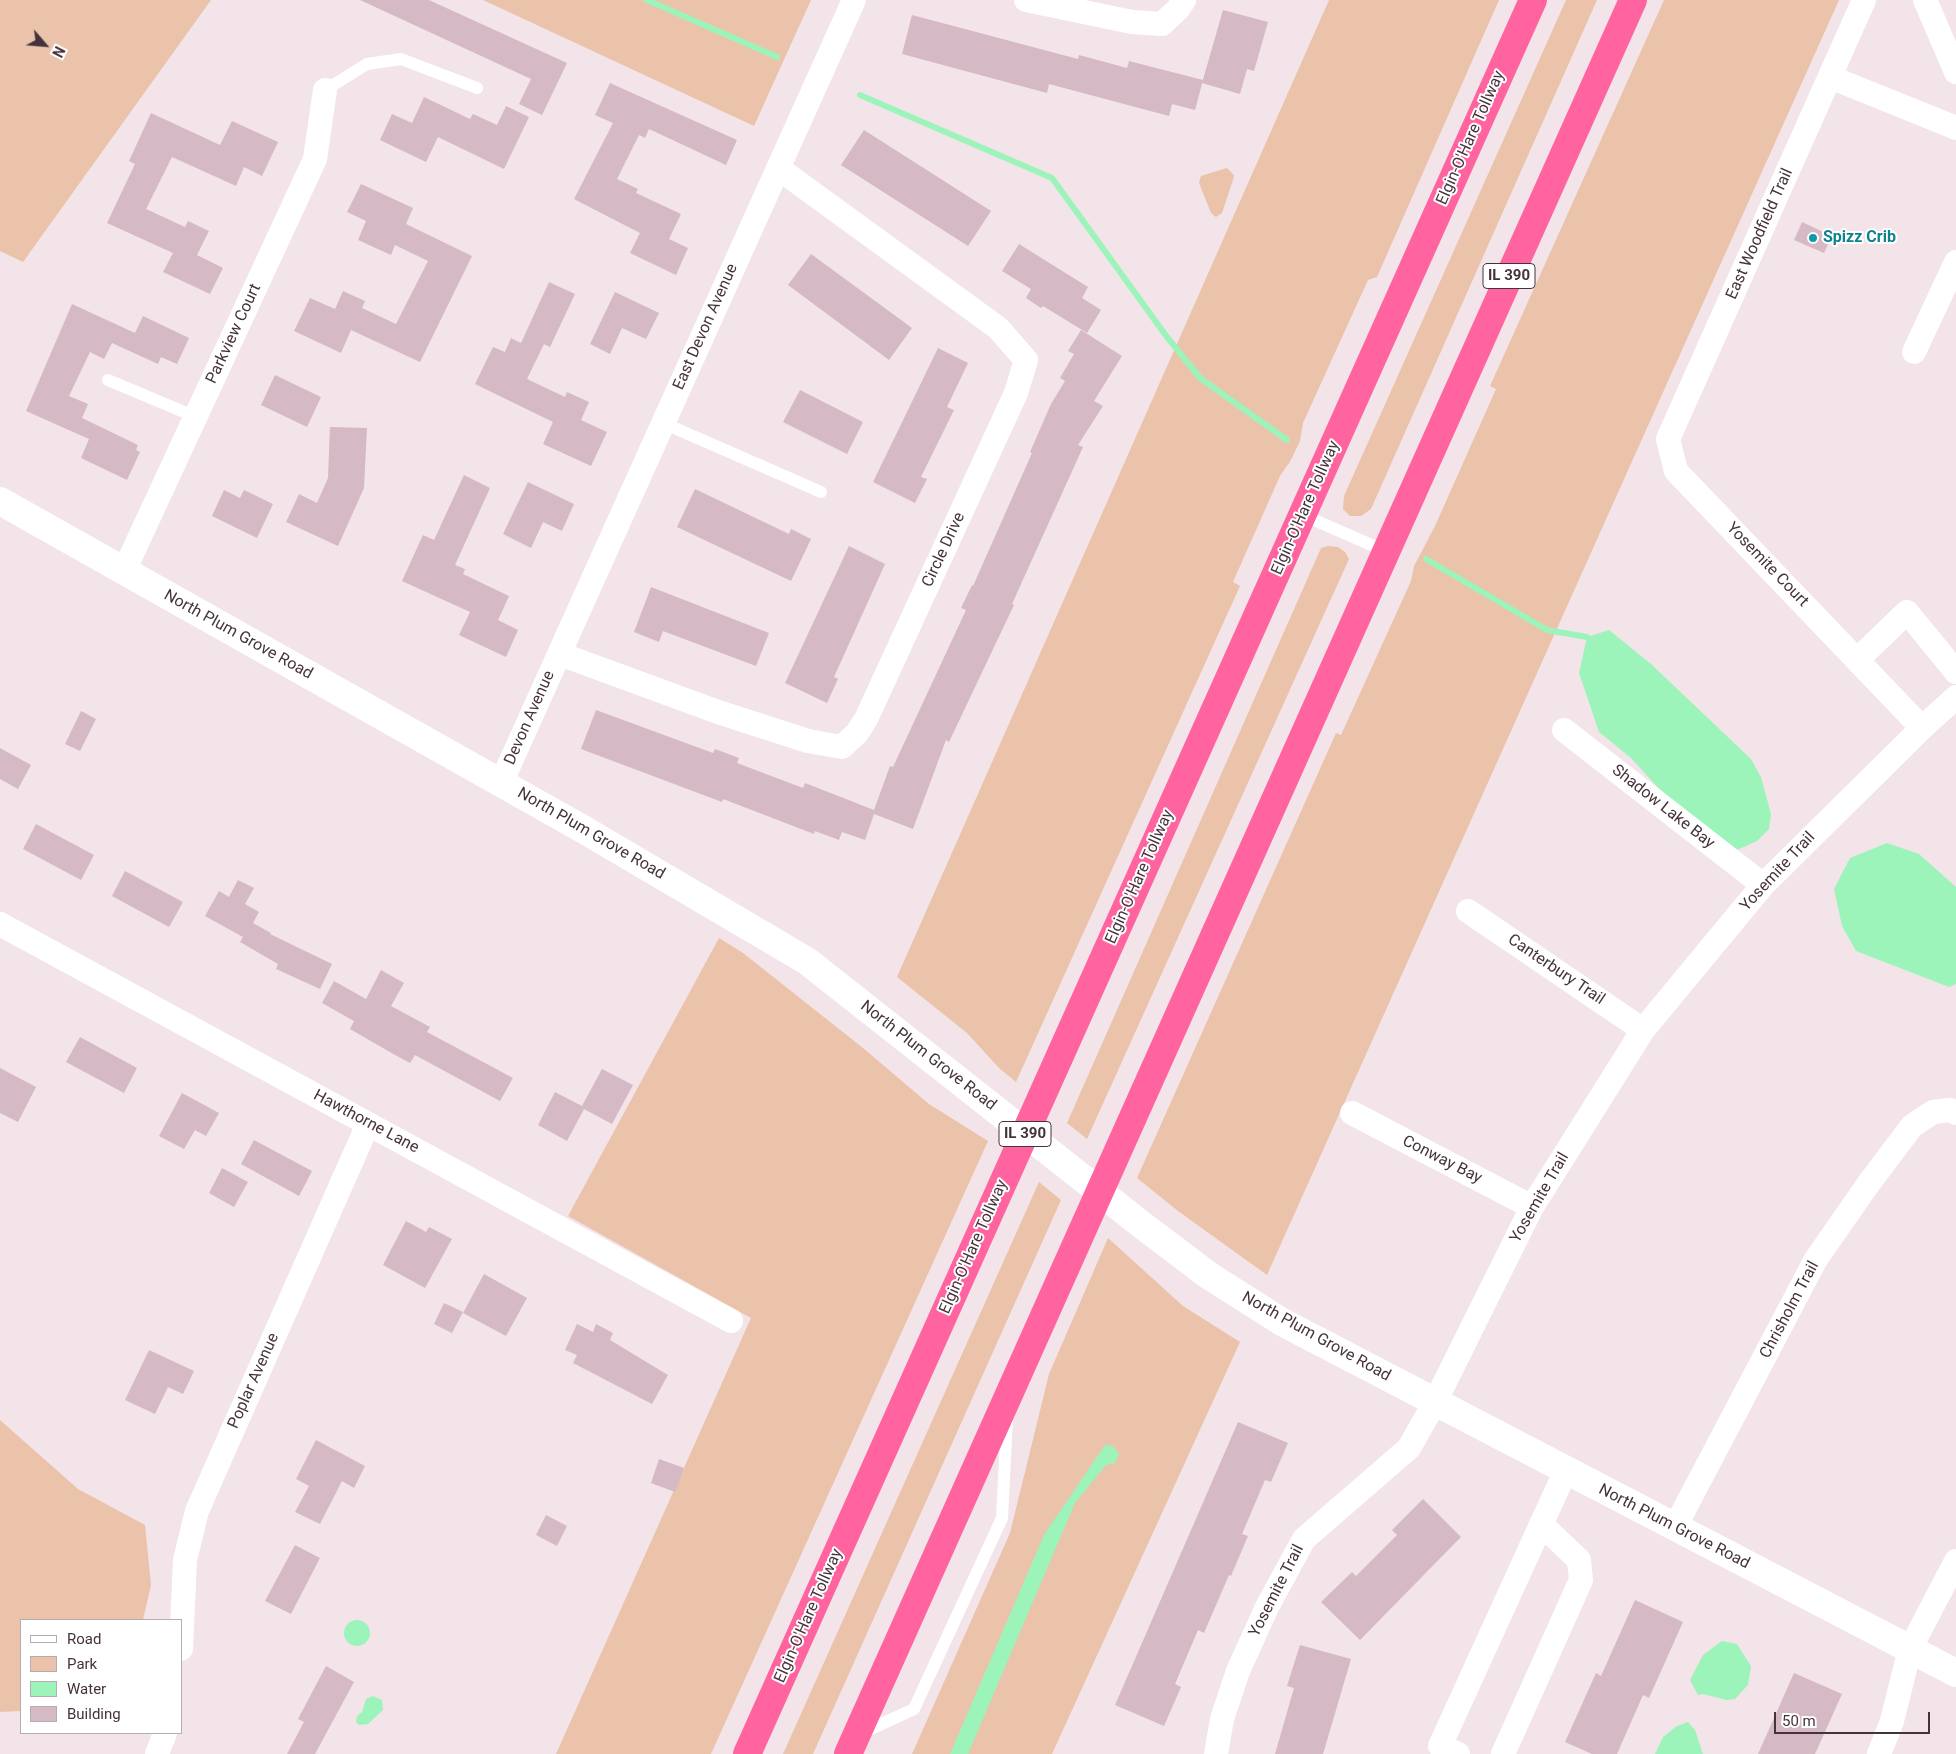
<!DOCTYPE html>
<style>
body{margin:0}
#map{position:relative;width:1956px;height:1754px;overflow:hidden;background:#f3e4e9;font-family:Roboto,sans-serif}
canvas{display:block}
.legend{position:absolute;left:20px;top:1619px;width:162px;height:115px;box-sizing:border-box;background:#fff;border:1px solid #b5adb1;margin:0;padding:6px 9px;list-style:none;font-size:15px;color:#45333b}
.legend li{display:flex;align-items:center;gap:10px;height:25px}
.legend b{width:25px;border:1px solid #b5adb1}
.north{position:absolute;left:20px;top:20px;width:50px;height:50px;-webkit-text-stroke:4px #fff;paint-order:stroke;rotate:117deg;font-size:14px;font-weight:700;line-height:20px;text-align:center;color:#45333b}
.north::after{content:'';display:block;margin:auto;width:18px;height:22px;background:#45333b;clip-path:polygon(50% 0,100% 100%,50% 72%,0 100%)}
.scale{position:absolute;left:1774px;top:1712px;width:156px;height:22px;box-sizing:border-box;border:2px solid #45333b;border-top:0;padding-left:6px;font-size:15px;line-height:18px;white-space:nowrap;color:#45333b;-webkit-text-stroke:4px #fff;paint-order:stroke}
</style>
<div id="map">
<canvas width="1956" height="1754"></canvas>
<ul class="legend">
<li><b style="height:6px;background:#fff"></b>Road</li>
<li><b style="height:14px;background:#eac3aa"></b>Park</li>
<li><b style="height:14px;background:#9cf4bb"></b>Water</li>
<li><b style="height:14px;background:#d5b9c5"></b>Building</li>
</ul>
<div class="north">N</div>
<div class="scale">50 m</div>
</div>
<script>
const c = document.querySelector('canvas').getContext('2d');
c.lineJoin = 'round';
function fillPath(path, color) { c.fillStyle = color; c.fill(path, 'evenodd'); }
const poly = rows => new Path2D(rows.map(r => 'M' + r).join(''));
function strokePath(path, color, width, dash) { c.strokeStyle = color; c.lineWidth = width; c.lineCap = dash ? 'butt' : 'round'; c.setLineDash(dash || []); c.stroke(path); }
function drawText(font, color, halo, rows, align = 'center') {
  c.font = font + ' Roboto,sans-serif'; c.lineWidth = 4; c.setLineDash([]); c.textBaseline = 'middle'; c.strokeStyle = halo; c.fillStyle = color; for (const [text, x, y, turn = 0] of rows) {
    c.save(); c.translate(x, y); c.rotate((+turn || 0) * Math.PI / 180); c.textAlign = isNaN(turn) ? turn : align; if (halo) c.strokeText(text, 0, 0); c.fillText(text, 0, 0); c.restore();
  }
}
const green = poly([
 [0,0,211,0,23,262,0,251],
 [483,0,811,0,754,126],
 [1329,0,1499,0,1377,277,1368,280,1303,423,1300,441,1291,460,1280,476,1233,582,1240,586,1016,1082,999,1068,967,1033,897,977],
 [1566,0,1597,0,1371,509,1361,516,1350,516,1343,509,1344,496],
 [1664,0,1839,0,1267,1275,1178,1211,1137,1178,1336,733,1341,735,1411,581,1414,566,1435,526,1496,389,1490,386],
 [1227,168,1234,175,1233,180,1222,213,1216,217,1211,213,1199,183,1201,176],
 [1328,546,1338,547,1345,552,1349,559,1087,1139,1067,1123,1321,548],
 [719,938,743,953,863,1048,929,1104,988,1141,711,1754,556,1754,751,1318,568,1216],
 [1039,1182,1061,1200,813,1754,783,1754],
 [1108,1238,1183,1306,1240,1342,1052,1754,912,1754,1010,1533,1049,1374],
 [0,1420,78,1489,145,1525,151,1585,143,1620,21,1620,21,1711,0,1712]
]);
const water = poly([
 [1609,630,1651,664,1751,759,1761,777,1771,814,1769,829,1757,841,1737,850,1692,825,1631,758,1599,732,1579,673,1587,637],
 [1887,843,1919,854,1956,887,1956,984,1949,987,1856,951,1842,926,1834,889,1850,858],
 [1105,1445,1113,1446,1119,1454,1115,1463,1106,1465,1075,1503,968,1754,950,1754,1044,1535],
 '344 1633a13 13 0 1 1 26 0a13 13 0 1 1-26 0Z',
 [1722,1641,1737,1644,1751,1666,1748,1685,1735,1699,1727,1700,1703,1694,1698,1695,1690,1680,1703,1655],
 [373,1696,382,1700,383,1710,368,1724,359,1725,356,1722,357,1716,362,1712,366,1699],
 [1688,1722,1695,1730,1703,1754,1655,1754,1663,1737,1677,1726]
]);
const stream = poly([
 [647,0,777,57],
 [860,95,1052,178,1167,337,1200,378,1287,440],
 [1426,559,1547,630,1587,637]
]);
const building = poly([
 [360,0,429,0,567,63,542,115,519,104,531,79],
 [1223,10,1268,22,1254,71,1247,69,1240,94,1202,83],
 [912,15,1078,59,1079,55,1127,68,1129,61,1203,80,1195,110,1172,104,1169,116,1049,84,1047,93,902,54],
 [610,83,737,140,726,165,649,129,645,138,639,135,617,179,638,189,636,193,681,214,669,239,688,248,676,275,630,253,640,233,574,199,613,123,595,115],
 [424,97,470,119,473,114,497,125,506,106,529,117,504,169,438,137,426,162,380,140,392,114,412,123],
 [151,113,220,145,232,121,278,142,262,176,244,167,236,186,172,157,146,209,185,227,188,221,209,231,197,255,223,268,210,294,163,272,173,253,107,223,135,164,129,161],
 [864,130,991,211,968,246,841,165],
 [361,184,413,208,406,224,472,256,420,362,351,330,341,353,294,331,310,298,335,309,343,291,365,301,362,308,396,324,428,261,395,245,391,255,358,240,366,221,347,212],
 [1802,222,1832,236,1824,253,1794,240],
 [1019,244,1088,287,1082,298,1101,310,1087,333,1043,306,1041,308,1026,298,1031,289,1002,271],
 [811,254,912,328,889,360,788,285],
 [549,282,575,294,550,347,544,344,527,379,565,397,567,392,589,402,581,420,607,432,591,466,543,444,553,422,475,384,493,347,505,352,511,338,521,343],
 [615,292,659,313,646,339,622,328,610,354,590,344],
 [72,304,135,333,143,316,189,338,177,364,161,357,158,364,112,343,104,359,90,352,69,396,88,404,82,418,138,445,136,450,140,452,127,480,81,458,89,439,26,411],
 [1081,330,1122,356,1094,401,1103,406,1078,445,1083,447,1012,604,1014,605,949,742,946,740,913,829,874,814,865,840,842,832,839,840,815,831,814,834,723,799,722,802,581,749,596,710,713,753,715,749,739,758,737,763,803,788,805,783,874,810,890,766,893,767,966,610,961,608,972,585,973,586,1032,453,1030,452,1051,404,1065,381,1060,378,1074,354,1068,351],
 [938,348,968,363,947,407,954,410,921,477,927,479,915,503,873,482],
 [275,375,321,397,307,427,261,405],
 [800,390,863,422,847,454,783,422],
 [330,427,367,428,364,488,338,546,286,522,299,494,317,503,328,478],
 [464,475,490,488,455,565,465,569,463,574,509,596,498,620,518,630,506,657,459,635,470,612,402,581,423,535,434,540],
 [528,482,574,504,562,531,543,522,531,548,503,534],
 [695,489,789,534,791,529,811,539,791,581,677,527],
 [224,490,240,498,244,490,273,504,257,538,212,516],
 [849,546,885,564,834,677,838,679,827,703,785,683],
 [651,587,769,633,756,666,663,631,659,642,634,632],
 [81,711,96,719,80,751,65,744],
 [0,748,31,765,18,789,0,779],
 [36,824,94,855,81,880,23,849],
 [125,871,183,902,169,927,112,896],
 [238,880,254,888,245,904,259,912,253,923,271,933,270,934,332,964,320,989,276,969,278,964,240,942,243,937,205,916,219,891,229,897],
 [381,970,404,983,391,1006,430,1027,427,1032,513,1078,500,1101,415,1055,410,1063,395,1055,350,1029,354,1021,322,1003,334,981,366,999],
 [80,1037,137,1068,124,1093,66,1062],
 [0,1068,36,1087,18,1122,0,1113],
 [602,1069,633,1085,612,1124,584,1109,567,1141,538,1125,555,1092,582,1106],
 [182,1093,219,1113,206,1136,195,1130,184,1149,159,1136],
 [254,1140,312,1171,299,1196,241,1164],
 [222,1168,248,1182,234,1207,209,1193],
 [406,1221,426,1232,429,1227,452,1239,425,1288,383,1265],
 [484,1274,527,1298,506,1336,463,1313],
 [444,1303,463,1312,452,1333,434,1324],
 [577,1324,593,1332,596,1324,613,1333,610,1340,668,1375,652,1404,573,1363,577,1355,565,1350],
 [149,1350,194,1371,183,1394,168,1387,155,1414,125,1400],
 [1238,1422,1288,1443,1271,1482,1265,1480,1242,1534,1248,1536,1231,1576,1229,1575,1204,1633,1198,1630,1175,1684,1181,1687,1164,1726,1115,1705],
 [316,1440,365,1466,354,1488,342,1481,320,1524,295,1512,309,1486,296,1479],
 [659,1459,684,1468,675,1492,651,1483],
 [1423,1499,1461,1537,1360,1640,1321,1602,1352,1572,1356,1576,1397,1535,1392,1530],
 [546,1515,567,1526,557,1546,536,1535],
 [295,1545,320,1558,291,1614,265,1601],
 [1635,1600,1683,1622,1649,1698,1643,1695,1617,1754,1592,1754,1565,1742,1596,1673,1601,1676],
 [1300,1645,1351,1659,1323,1754,1275,1754,1294,1688,1287,1686],
 [326,1666,354,1682,315,1754,287,1754,304,1722,298,1719],
 [1794,1673,1842,1694,1815,1754,1758,1754]
]);
const service = poly([
 [325,90,367,64,401,59,477,88],
 [108,380,196,417],
 [663,423,821,492],
 [1303,515,1385,551],
 [860,1734,914,1709,1002,1518,1007,1418]
]);
const minor = poly([
 [1026,0,1132,22,1162,24,1178,9,1184,0],
 [1864,0,1668,439,1676,471,1922,728],
 [1925,0,1956,72],
 [1830,77,1956,128],
 [1914,352,1956,262],
 [124,571,315,159,325,90],
 [560,654,718,712,808,741,842,747,857,733,866,719,1016,393,1026,360,998,328,778,168],
 [1857,660,1907,612,1956,672],
 [1564,730,1763,885],
 [501,783,854,0],
 [1468,911,1643,1030],
 [0,924,731,1321],
 [1352,1113,1532,1207],
 [1675,1527,1816,1259,1869,1183,1912,1126,1933,1112,1950,1110,1956,1113],
 [181,1649,185,1560,197,1511,368,1124],
 [157,1754,165,1733],
 [1216,1754,1222,1719,1238,1671,1267,1607,1304,1539,1409,1448,1435,1402,1532,1207,1643,1030,1763,885,1922,728,1956,697],
 [1458,1754,1440,1746,1566,1470],
 [1503,1754,1581,1580,1579,1560,1541,1524],
 [1879,1754,1892,1721,1910,1649,1956,1561]
]);
const tertiary = poly([
 [0,501,581,828,807,961,1142,1225,1208,1275,1282,1322,1956,1673]
]);
const motorway = poly([
 [747,1754,1533,0],
 [848,1754,1633,0]
]);
const markers = [
 [1813,238,5,"#0f9aa8"]
];
const shields = [
 [1509,276,52],
 [1025,1134,52]
];
const shieldNames = [
 ["IL 390",1509,276],
 ["IL 390",1025,1134]
];
const streetNames = [
 ["Elgin-O'Hare Tollway",1471,138,-66],
 ["East Woodfield Trail",1760,234,-66],
 ["East Devon Avenue",706,327,-66],
 ["Parkview Court",234,334,-65],
 ["Elgin-O'Hare Tollway",1306,508,-66],
 ["Circle Drive",944,550,-65],
 ["Yosemite Court",1767,565,46],
 ["North Plum Grove Road",238,635,29],
 ["Devon Avenue",530,718,-66],
 ["Shadow Lake Bay",1663,807,38],
 ["North Plum Grove Road",591,834,30],
 ["Yosemite Trail",1778,872,-47],
 ["Elgin-O'Hare Tollway",1140,877,-66],
 ["Canterbury Trail",1556,970,34],
 ["North Plum Grove Road",928,1056,38],
 ["Hawthorne Lane",366,1122,28],
 ["Conway Bay",1442,1160,27],
 ["Yosemite Trail",1540,1198,-60],
 ["Elgin-O'Hare Tollway",974,1247,-66],
 ["Chrisholm Trail",1790,1310,-62],
 ["North Plum Grove Road",1316,1337,29],
 ["Poplar Avenue",254,1381,-66],
 ["North Plum Grove Road",1674,1527,27],
 ["Yosemite Trail",1277,1591,-63],
 ["Elgin-O'Hare Tollway",809,1616,-66]
];
const cultureNames = [
 ["Spizz Crib",1823,238]
];
fillPath(green, '#eac3aa');
fillPath(water, '#9cf4bb');
strokePath(stream, '#9cf4bb', 6);
fillPath(building, '#d5b9c5');
strokePath(service, '#fff', 12);
strokePath(minor, '#fff', 24);
strokePath(tertiary, '#fff', 28);
strokePath(motorway, '#ff63a0', 28);
for (const [x, y, r, color] of markers) { const dot = new Path2D(); dot.arc(x, y, r, 0, 2 * Math.PI); c.fillStyle = color; c.fill(dot); strokePath(dot, '#fff', 2); }
for (const [x, y, w] of shields) { const box = new Path2D(); box.roundRect(x - w / 2, y - 12.5, w, 25, 4); c.fillStyle = '#fff'; c.fill(box); strokePath(box, '#45333b', 1); }
drawText('bold 15px', '#45333b', null, shieldNames);
drawText('16px', '#45333b', '#fff', streetNames);
drawText('bold 16px', '#0d838f', '#fff', cultureNames, 'left');
</script>
